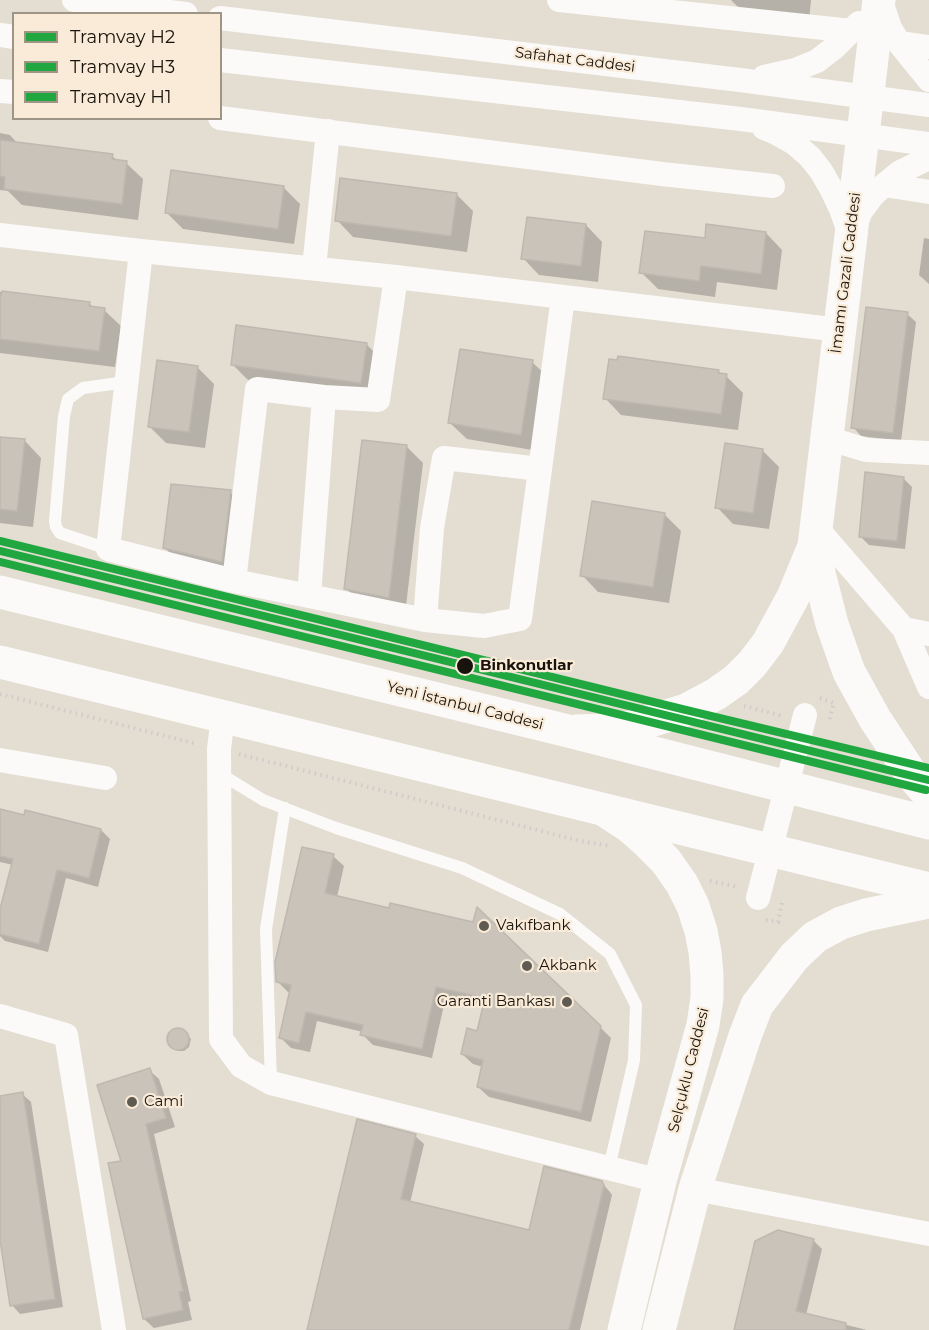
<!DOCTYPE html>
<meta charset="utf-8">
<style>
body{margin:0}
#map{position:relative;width:929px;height:1330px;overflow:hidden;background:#e3ddd2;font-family:Montserrat,sans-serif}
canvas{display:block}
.legend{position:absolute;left:12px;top:12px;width:210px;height:108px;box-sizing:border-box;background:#f9ebd7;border:2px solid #9f9586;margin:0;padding:8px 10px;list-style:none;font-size:18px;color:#18130d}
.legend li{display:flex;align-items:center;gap:12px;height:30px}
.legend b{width:30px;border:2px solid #9f9586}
</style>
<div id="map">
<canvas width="929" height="1330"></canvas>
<ul class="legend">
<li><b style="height:8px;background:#21a73f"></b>Tramvay H2</li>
<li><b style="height:8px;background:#21a73f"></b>Tramvay H3</li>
<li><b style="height:8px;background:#21a73f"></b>Tramvay H1</li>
</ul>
</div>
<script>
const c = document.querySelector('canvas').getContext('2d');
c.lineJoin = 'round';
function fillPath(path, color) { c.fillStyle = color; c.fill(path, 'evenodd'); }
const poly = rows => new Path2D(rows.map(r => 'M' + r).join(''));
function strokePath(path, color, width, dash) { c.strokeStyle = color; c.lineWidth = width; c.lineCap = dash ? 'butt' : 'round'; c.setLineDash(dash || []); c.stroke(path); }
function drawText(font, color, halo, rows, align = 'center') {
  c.font = font + ' Montserrat,sans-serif'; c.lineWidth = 4.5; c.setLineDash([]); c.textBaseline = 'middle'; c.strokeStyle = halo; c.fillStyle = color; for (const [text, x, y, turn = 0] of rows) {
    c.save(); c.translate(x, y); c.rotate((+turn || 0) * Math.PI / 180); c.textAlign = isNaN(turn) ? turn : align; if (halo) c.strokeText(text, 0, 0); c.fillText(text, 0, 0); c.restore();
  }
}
const shadow = poly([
 [731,0,811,0,809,21,745,14],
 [0,133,10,135,18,144,112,156,118,161,126,163,143,179,138,220,22,205,8,191,0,190],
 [283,187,300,204,294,244,183,229,166,212],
 [456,194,473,211,467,252,353,237,337,220],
 [586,225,602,242,598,282,539,275,523,258],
 [766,233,782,250,777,290,717,282,715,297,658,289,641,272,706,240],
 [924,238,929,239,929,284,919,275],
 [0,292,89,303,95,309,104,310,121,326,115,367,0,353],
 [907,314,916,322,901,441,861,436,853,427],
 [366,344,383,361,378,398,249,381,232,364],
 [532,362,549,378,538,451,467,439,450,423],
 [619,362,718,371,723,375,726,376,743,393,738,430,621,415,605,398],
 [197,367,214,384,205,448,166,443,149,426],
 [0,438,25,441,41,458,33,527,0,523],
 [406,446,423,463,405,614,362,605,346,588],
 [762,450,779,467,769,529,733,524,717,507],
 [903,478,912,487,905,549,869,545,860,536],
 [230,492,247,508,238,578,182,565,165,548],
 [664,514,681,531,669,603,598,592,582,575],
 [0,810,101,830,110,839,98,887,66,878,48,952,5,941,0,936,0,916,13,865,0,862],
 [333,856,344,866,337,897,600,1027,611,1038,591,1122,489,1097,478,1087,483,1067,473,1064,462,1054,478,1033,484,1005,446,996,432,1058,373,1045,362,1034,363,1032,317,1021,310,1052,291,1048,280,1037,291,992,288,992,277,981],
 [176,1029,183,1030,191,1039,189,1047,184,1051,178,1051,170,1046,168,1038,169,1033],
 [149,1070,159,1079,175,1127,154,1134,191,1301,188,1302,192,1320,154,1328,144,1319,123,1162],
 [22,1094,31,1102,63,1307,20,1314,12,1305,0,1230,0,1097],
 [415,1136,424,1144,410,1203,530,1231,601,1182,610,1192,612,1195,580,1330,308,1330],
 [813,1240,822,1249,806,1315,867,1330,736,1330]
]);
const building = poly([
 [0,140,113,154,112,159,127,161,122,204,4,189,5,177,0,176,0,140],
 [171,170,284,186,278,229,165,213,171,170],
 [340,178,457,193,451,236,335,221,340,178],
 [527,217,586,224,581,266,521,259,527,217],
 [706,224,766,232,761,274,701,266,699,281,639,273,645,231,705,238,706,224],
 [2,291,90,302,89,306,105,308,99,351,0,339,0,295,1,295,2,291],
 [866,307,908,312,893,433,851,428,866,307],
 [236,325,367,343,361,383,231,365,236,325],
 [460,349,533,360,521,435,448,423,460,349],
 [618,356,719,370,718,373,727,374,721,414,603,399,609,359,617,360,618,356],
 [157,360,198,366,189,432,148,427,157,360],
 [0,437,25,439,17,511,0,509,0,437],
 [362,440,407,445,389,598,344,589,362,440],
 [725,443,763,449,753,513,715,508,725,443],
 [865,472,904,477,897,541,859,537,865,472],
 [171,484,231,490,222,562,163,548,171,484],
 [592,501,665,513,653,587,580,576,592,501],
 [0,809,24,815,25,810,101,829,89,878,57,870,39,944,0,934,0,909,13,859,0,856,0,809],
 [302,847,334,854,325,893,389,908,390,903,473,922,477,907,601,1026,581,1112,477,1087,483,1060,461,1054,467,1028,477,1031,485,998,436,987,422,1049,360,1035,363,1025,306,1012,299,1043,279,1038,291,985,276,982,275,962,302,847],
 '167 1039a11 11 0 1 1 22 0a11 11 0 1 1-22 0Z',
 [150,1068,166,1118,146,1124,183,1291,179,1292,183,1310,143,1319,108,1163,121,1161,97,1085,150,1068],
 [23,1092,55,1299,10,1306,0,1240,0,1096,23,1092],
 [357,1119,416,1134,401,1199,529,1230,544,1166,602,1181,604,1185,569,1330,307,1330,357,1119],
 [778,1230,814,1239,796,1311,846,1323,846,1330,734,1330,755,1241,778,1230]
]);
const path = poly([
 [0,694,197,744],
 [820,698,834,703,829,721],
 [744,706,783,716],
 [239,754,580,841,610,846],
 [710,881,738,887],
 [766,920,778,922,782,903]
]);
const lane = poly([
 [108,549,60,533,56,527,55,521,64,416,68,399,83,388,126,382],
 [219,773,263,800,336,828,462,868,560,914,610,954,636,1005,634,1060,609,1168],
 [271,1083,266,929,285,808]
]);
const street = poly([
 [74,0,186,14],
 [559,0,852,31],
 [881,1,890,28,899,43,929,80],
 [220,18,740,80,929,105],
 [0,35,14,37],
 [899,43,929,47],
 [220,60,741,119,929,144],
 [764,77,795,70,817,61,834,48,859,23],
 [0,91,14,92],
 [220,118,662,174,773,186],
 [764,128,776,133,794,143,810,157,821,171,832,190,841,209,849,232],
 [884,185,929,192],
 [856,223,861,211,873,195,884,185,900,172,929,158],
 [0,235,141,251,396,277,840,330],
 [141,251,108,549,234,581,309,596],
 [314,268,328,131],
 [396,277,378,400,324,397,309,596,425,620,484,626,520,619,563,297],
 [827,438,866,450,929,453],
 [816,527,904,629,929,687],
 [234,581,257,389,324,397],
 [425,620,432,528,444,458,540,469],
 [904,629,929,634],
 [223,716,219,749,221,1039,241,1066,271,1083,660,1181],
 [0,760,105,778],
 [758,898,805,715],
 [0,1016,66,1035,114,1330],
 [695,1189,929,1234]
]);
const secondary = poly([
 [814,546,819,573,832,624,849,672,875,719,912,775,929,795],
 [576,731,603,730,631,727,686,710,716,694,736,680,752,664,768,643,793,597,814,546,879,0],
 [604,810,630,827,646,841,666,861,682,884,693,906,701,931,705,952,707,975,707,998,703,1025,660,1181,624,1330],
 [659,1330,695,1189,745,1036,757,1005,794,957,815,937,841,923,866,915,929,902]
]);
const highway = poly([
 [0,592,568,731,929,823],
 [0,662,929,889]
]);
const tram1 = poly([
 [0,551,929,780]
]);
const tram2 = poly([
 [0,562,926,790]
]);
const tram3 = poly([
 [0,541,686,710,929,768]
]);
const markers = [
 [465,666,9,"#18130d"],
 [484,926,6,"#5f5a52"],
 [527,966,6,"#5f5a52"],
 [567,1002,6,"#5f5a52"],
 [132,1102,6,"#5f5a52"]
];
const streetNames = [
 ["Safahat Caddesi",575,60,7],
 ["İmamı Gazali Caddesi",846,273,-83],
 ["Yeni İstanbul Caddesi",465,706,14],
 ["Selçuklu Caddesi",689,1070,-76]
];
const stopNames = [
 ["Binkonutlar",480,666]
];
const poiNames = [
 ["Vakıfbank",496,926],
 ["Akbank",539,966],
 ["Garanti Bankası",555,1002,"right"],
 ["Cami",144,1102]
];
fillPath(shadow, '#0003');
fillPath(building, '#cac3b9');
strokePath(building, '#beb8b0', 1.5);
strokePath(path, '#ceccc9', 4, [1.5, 4.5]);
strokePath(lane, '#fbfaf8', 12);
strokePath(street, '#fbfaf8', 24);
strokePath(secondary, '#fbfaf8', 33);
strokePath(highway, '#fbfaf8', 33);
strokePath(tram1, '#21a73f', 8);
strokePath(tram2, '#21a73f', 8);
strokePath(tram3, '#21a73f', 8);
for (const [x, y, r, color] of markers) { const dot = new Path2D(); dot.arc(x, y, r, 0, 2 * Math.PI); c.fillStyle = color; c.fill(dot); strokePath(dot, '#f9ebd7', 2); }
drawText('15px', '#18130d', '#f9ebd7', streetNames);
drawText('bold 15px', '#18130d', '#f9ebd7', stopNames, 'left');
drawText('15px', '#18130d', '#f9ebd7', poiNames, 'left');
</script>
